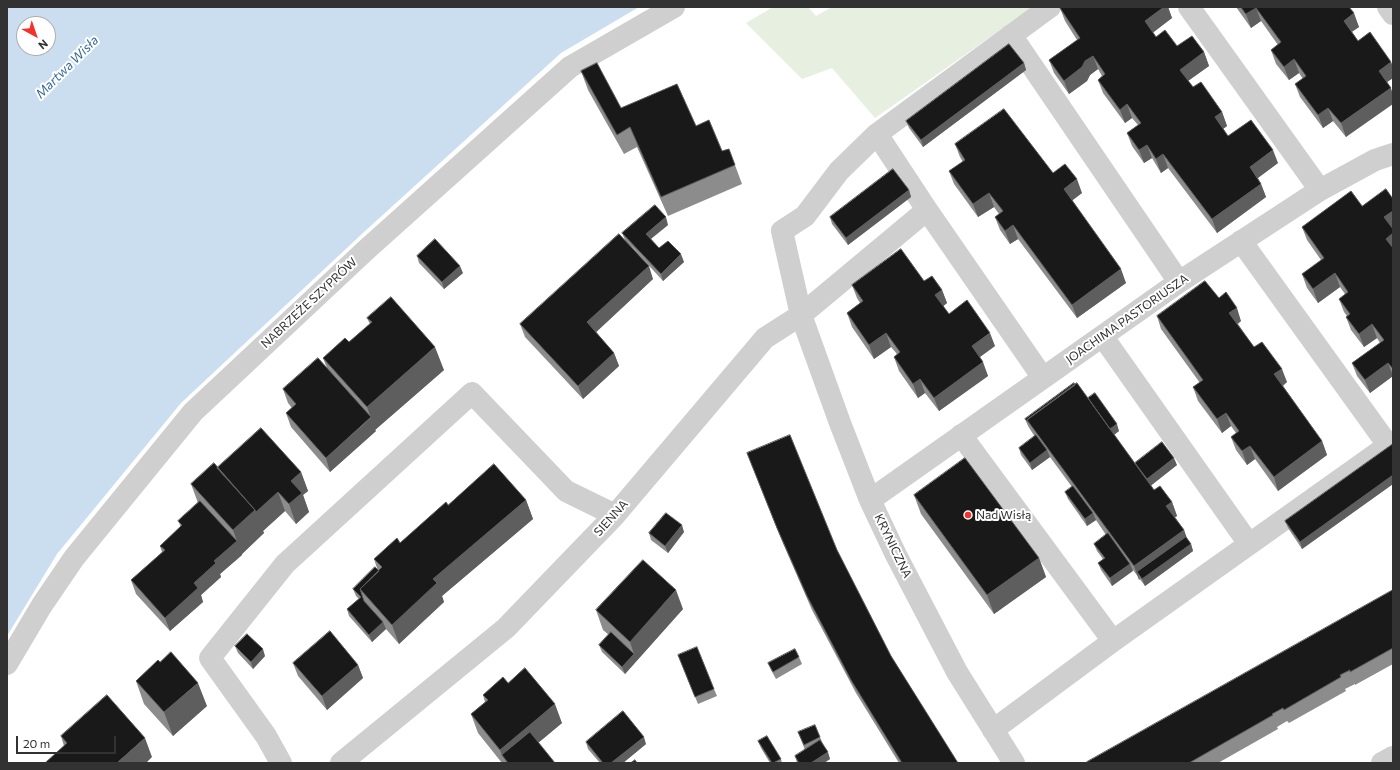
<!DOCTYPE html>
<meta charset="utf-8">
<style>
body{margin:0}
#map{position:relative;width:1400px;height:770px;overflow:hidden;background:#fff;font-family:Commissioner,sans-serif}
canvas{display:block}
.frame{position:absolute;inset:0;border:8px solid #323232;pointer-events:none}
.north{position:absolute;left:16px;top:16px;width:40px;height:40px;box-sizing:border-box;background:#fff;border:1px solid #adadad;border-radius:50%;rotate:140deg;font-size:11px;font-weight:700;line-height:16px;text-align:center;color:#323232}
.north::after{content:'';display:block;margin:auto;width:14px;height:18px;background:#f2322b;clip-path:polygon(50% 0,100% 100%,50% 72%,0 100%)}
.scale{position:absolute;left:16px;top:736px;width:100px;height:18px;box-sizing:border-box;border:2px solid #323232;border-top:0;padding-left:5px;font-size:12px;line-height:14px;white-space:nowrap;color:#323232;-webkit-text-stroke:3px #fff;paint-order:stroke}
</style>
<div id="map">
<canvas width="1400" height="770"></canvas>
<div class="frame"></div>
<div class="north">N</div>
<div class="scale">20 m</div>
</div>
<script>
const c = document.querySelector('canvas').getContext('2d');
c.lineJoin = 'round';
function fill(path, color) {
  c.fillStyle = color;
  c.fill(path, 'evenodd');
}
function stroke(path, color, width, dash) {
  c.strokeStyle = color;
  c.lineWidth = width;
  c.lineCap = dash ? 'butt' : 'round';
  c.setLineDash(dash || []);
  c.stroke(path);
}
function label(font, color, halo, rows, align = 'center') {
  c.font = font + ' Commissioner,sans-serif';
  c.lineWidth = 4;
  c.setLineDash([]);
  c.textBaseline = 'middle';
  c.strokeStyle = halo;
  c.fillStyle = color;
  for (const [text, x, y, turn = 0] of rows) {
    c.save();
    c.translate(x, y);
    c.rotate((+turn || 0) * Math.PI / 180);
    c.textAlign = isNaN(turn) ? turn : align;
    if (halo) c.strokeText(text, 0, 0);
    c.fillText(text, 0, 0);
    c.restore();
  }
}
fill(new Path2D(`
 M773,7H808L816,16L832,7H1033L875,118L832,68L802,79L746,23Z`), '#e6efe0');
fill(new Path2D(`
 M7,7H639L561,53L364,232L181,403L57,554L7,636ZM24,24H48V48H24Z`), '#cbdef0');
stroke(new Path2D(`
 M1189,7L1320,190
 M1388,7L1393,14
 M1011,35L1179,282
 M877,134L927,210L1043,378
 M1241,241L1388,445
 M1103,337L1249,544
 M961,435L1113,641
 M870,500L1179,282L1320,190L1375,160L1393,154
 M7,664L42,605L74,558L193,412L366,250L570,67L674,7
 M993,730L1113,641L1393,442
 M281,763L266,736L210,658L285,564L472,393L566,491L615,515
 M341,763L506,628L615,515L765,338L801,315L927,210
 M1014,763L957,672L896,555L870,500L840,423L801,315L782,231L805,216L839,171L877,134L1050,7
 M1382,763L1393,757`), '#cfcfcf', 22);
fill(new Path2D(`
 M1061,7H1168L1172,18L1153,32L1156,37L1177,46L1204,52L1209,66L1188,81L1193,87L1222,112L1227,126L1223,129L1228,136L1278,163L1258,178L1261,184L1266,197L1217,233L1168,168L1161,173L1152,158L1144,163L1132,146L1127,133L1138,125L1132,118L1125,123L1103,93L1098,80L1102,76L1098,69L1090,75L1087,81L1069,94L1054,73L1049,60L1077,40L1065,21L1060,8Z
 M1236,7H1349L1359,27L1352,32L1358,41L1391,62L1393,67V78L1387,82L1346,137L1333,121L1323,128L1300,97L1295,84L1303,79L1299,73L1289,80L1276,64L1271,50L1278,45L1261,21L1251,28Z
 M1024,63L1026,70L923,147L909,128L906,121Z
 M581,71L621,108L696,126L722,151L729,149L742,184L668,216L637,147L624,154L588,90Z
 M955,144L1053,173L1082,193L1072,200L1126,283L1077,318L1018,239L1010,244L1000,230L995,217L999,214L994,207L978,217L954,184L949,171L963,162L960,157Z
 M909,190L911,197L848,245L832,224L830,217Z
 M1393,199V228H1392L1393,229V376L1370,393L1357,376L1352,363L1380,343L1377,338L1364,347L1351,330L1346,317L1347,316L1344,312L1339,299L1345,294L1340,287L1318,303L1307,288L1302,274L1321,260L1307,240L1302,227L1362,206Z
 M668,225L651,239L659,248L684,262L663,281L631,246L653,279L596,332L614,353L619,366L583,399L525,337L520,324L625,240L622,233Z
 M417,256L463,273L444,289L419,263Z
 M924,281L942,290L947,303L943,306L949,314L995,346L980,357L988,376L939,411L925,393L918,398L899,371L894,357L897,354L891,347L874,359L852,327L847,313L860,303L857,298L852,285Z
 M1219,298L1241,321L1238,324L1254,347L1287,382L1283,386L1322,441L1327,455L1278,491L1255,459L1247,465L1236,450L1231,437L1236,433L1231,426L1222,433L1198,401L1193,387L1200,383L1161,329L1157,316Z
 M367,318L444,370L375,430L376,431L330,472L291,427L286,413L292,408L288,403L283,389L327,368L323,358L349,342L370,324Z
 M1088,398L1119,431L1114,435L1135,463L1177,465L1151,485L1154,490L1172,502L1177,516L1175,517L1184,530L1187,539L1191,544L1193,551L1145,586L1133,570L1112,586L1101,570L1098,563L1103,559L1097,551L1094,544L1106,535L1096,520L1087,526L1068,499L1065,492L1072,487L1050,457L1032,470L1021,455L1019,448L1035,437L1028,426L1025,419Z
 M1393,444V484L1302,549L1288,528L1285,521Z
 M747,453L837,550L891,656L958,763H899L856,693L812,610L782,541Z
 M217,468L301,472L308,491L303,495L309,512L296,524L285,511L263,531L264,533L242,554V555L220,574L221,577L201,595L203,602L170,631L136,594L131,580L162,552L160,546L181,527L178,521L198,503L191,484Z
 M914,495L1039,558L1046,577L994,614L921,514Z
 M526,500L533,519L442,596L444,602L399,644L386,629L372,642L349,616L347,609L359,599L356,596L353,589L378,571L374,559L400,543L448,505Z
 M684,532L668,553L651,540L649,533Z
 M1393,590V664L1355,685V684L1345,689L1346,691L1289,723L1287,721L1277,727L1278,729L1218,763H1088Z
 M683,609L625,674L602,652L599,645L609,635L603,630L596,610Z
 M235,646L265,656L253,669L238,653Z
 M678,655L714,689L717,696L698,704Z
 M799,657L802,664L776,679L771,670L768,663Z
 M293,663L358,665L363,678L327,710L298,676Z
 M136,681L207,706L173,736L144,704Z
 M508,683L562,723L538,743L555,763H502L478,733L471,714L485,702L483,695Z
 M798,732L820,737L823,744L830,759L824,763H797L795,756L805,750Z
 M61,736L152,757L64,746Z
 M758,741L781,759L782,763H770L761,748Z
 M586,742L646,744L623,763H600L588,749Z`), '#8c8c8c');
fill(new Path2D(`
 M1164,7H1168L1172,18L1150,35L1145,21Z
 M1256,8L1261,21L1251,28L1246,14Z
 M1354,13L1359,27L1348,34L1344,21Z
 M1204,52L1209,66L1185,83L1180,70Z
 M1093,56L1098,69L1090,75L1087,81L1069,94L1064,81L1085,61Z
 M1294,59L1299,73L1289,80L1284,67Z
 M1391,62L1393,67V78L1384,84L1379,71Z
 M1024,63L1026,70L923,147L921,140Z
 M1391,88L1393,95V104L1346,137L1341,123Z
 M1127,104L1132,118L1125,123L1120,110Z
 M1328,108L1333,121L1323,128L1318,115Z
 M1222,112L1227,126L1220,131L1215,117Z
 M1147,145L1152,158L1144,163L1139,150Z
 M1273,150L1278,163L1255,180L1250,167Z
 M1163,154L1168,168L1161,173L1156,159Z
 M1077,179L1082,193L1069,203L1064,189Z
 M1261,184L1266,197L1217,233L1212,219Z
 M909,190L911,197L848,245L846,238Z
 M989,193L994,207L978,217L973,204Z
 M1393,211V228L1389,231L1384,217Z
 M666,217L668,225L648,241L646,234Z
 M1013,225L1018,239L1010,244L1005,231Z
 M1393,233V251L1386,239Z
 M681,254L684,262L663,281L661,274Z
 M460,266L463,273L444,289L442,282Z
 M649,266L653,279L592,336L587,322Z
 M1121,269L1126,283L1077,318L1072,305Z
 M1335,273L1340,287L1318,303L1313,289Z
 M942,290L947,303L940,309L935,295Z
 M1237,308L1241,321L1234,326L1229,313Z
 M1372,324L1377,338L1364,347L1359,334Z
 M886,333L891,347L874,359L869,345Z
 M990,333L995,346L977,359L972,346Z
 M435,347L444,370L375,430L376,431L330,472L326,458L371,418L367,407Z
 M614,353L619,366L583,399L578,386Z
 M983,362L988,376L939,411L934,398Z
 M1388,363L1393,376L1370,393L1365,380Z
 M1282,369L1287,382L1279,388L1274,374Z
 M920,379L925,393L918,398L913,384Z
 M1226,413L1231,426L1222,433L1217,419Z
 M1117,424L1119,431L1111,437L1109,430Z
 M1322,441L1327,455L1278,491L1274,477Z
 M1250,446L1255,459L1247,465L1242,451Z
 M1047,450L1050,457L1032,470L1030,463Z
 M1174,458L1177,465L1148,488L1145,480Z
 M301,472L308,491L303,495L309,512L296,524L289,504L291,481Z
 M1393,475V484L1302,549L1300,542Z
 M278,492L285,511L263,531L264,533L242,554V555L220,574L221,577L201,595L203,602L170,631L165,618L194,583L214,561L237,541L233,530L255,510Z
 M526,500L533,519L442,596L444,602L399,644L392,625L433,579Z
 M1172,502L1177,516L1171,520L1166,506Z
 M1093,513L1096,520L1087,526L1085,519Z
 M682,525L684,532L668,553L665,546Z
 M1184,530L1189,544L1137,572L1140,579L1139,580L1134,566Z
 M1191,544L1193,551L1145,586L1142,579Z
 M1039,558L1046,577L994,614L987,595Z
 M1130,564L1133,571L1112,586L1110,578Z
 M676,590L683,609L625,674L622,667L634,654L630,642Z
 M383,622L386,629L372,642L369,635Z
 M263,649L265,656L253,669L251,662Z
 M358,665L363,678L327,710L322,696Z
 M198,683L207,706L173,736L164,712Z
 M555,704L562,723L514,763L502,755L500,750Z
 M644,737L646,744L623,763H611Z
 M145,738L152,757L146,763H117Z
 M828,752L830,759L824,763H811Z`), '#5e5e5e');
const building = new Path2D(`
 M1061,7H1164L1145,21L1156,37L1165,30L1177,46L1192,36L1204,52L1180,70L1193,87L1201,82L1222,112L1215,117L1228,136L1251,120L1273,150L1250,167L1261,184L1212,219L1163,154L1156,159L1147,145L1139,150L1127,133L1141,123L1127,104L1120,110L1098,80L1105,74L1093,56L1085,61L1082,67L1064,81L1049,60L1080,38L1060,8Z
 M1241,7H1349L1354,13L1344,21L1358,41L1370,32L1391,62L1379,71L1391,88L1341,123L1328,108L1318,115L1295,84L1306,76L1294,59L1284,67L1271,50L1281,42L1256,8L1246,14Z
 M1009,44L1024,63L921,140L906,121Z
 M597,63L621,108L677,84L696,126L709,120L722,151L729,149L735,165L661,197L630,127L617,135L581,71Z
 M1004,109L1053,173L1065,164L1077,179L1064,189L1121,269L1072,305L1013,225L1005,231L995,217L1003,211L989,193L973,204L949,171L965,160L955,144Z
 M893,169L909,190L846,238L830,217Z
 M1386,189L1393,199V211L1384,217L1393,229V233L1386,239L1393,248V369L1388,363L1365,380L1352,363L1384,340L1372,324L1359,334L1346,317L1350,314L1339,299L1348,292L1335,273L1313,289L1302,274L1324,258L1302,227L1351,191L1362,206Z
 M655,205L666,217L646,234L659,248L668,241L681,254L661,274L622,233Z
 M619,234L649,266L587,322L614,353L578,386L520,324Z
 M435,239L460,266L442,282L417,256Z
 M901,249L924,281L932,276L942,290L935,295L949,314L967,300L990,333L972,346L983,362L934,398L920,379L913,384L894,357L900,352L886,333L869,345L847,313L863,301L852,285Z
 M1205,281L1219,298L1226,292L1237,308L1229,313L1254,347L1262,342L1282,369L1274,374L1322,441L1274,477L1250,446L1242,451L1231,437L1239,431L1226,413L1217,419L1193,387L1203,380L1157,316Z
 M391,297L435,347L367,407L323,358L345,338L349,342L372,322L367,318Z
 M318,358L371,417L326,458L286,413L296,404L283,389Z
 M1074,383L1075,385L1027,420L1029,423L1025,419Z
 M1077,383L1154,490L1160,486L1172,502L1166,506L1184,530L1134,566L1027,420Z
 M1095,393L1117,424L1110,429L1088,398Z
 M261,428L301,472L291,481L302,493L289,504L278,492L256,512L255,510L217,468Z
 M790,435L837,550L891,656L958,763H902L851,680L807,596L777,528L747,453Z
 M1036,435L1047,450L1030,463L1019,448Z
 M1162,442L1174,458L1147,479L1135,463Z
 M1393,444V475L1300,542L1285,521Z
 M965,458L1039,558L987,595L914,495Z
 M214,463L255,510L233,530L191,484Z
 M494,464L526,500L433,579L437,583L392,625L360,589L382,567L374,559L397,538L400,543L446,502L448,505Z
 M1073,486L1093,513L1085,519L1065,492Z
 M200,501L237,541L214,561L216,563L194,583L198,588L165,618L131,580L165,550L160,546L182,525L178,521Z
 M666,513L682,525L665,546L649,533Z
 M1108,533L1130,564L1110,578L1098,563L1105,558L1094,544Z
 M1186,537L1191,544L1142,579L1137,572Z
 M643,560L676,590L630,642L596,610Z
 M375,567L379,571L360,589L364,601L383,622L369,635L347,609L361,597L353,589Z
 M1393,590V648L1350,672V670L1340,675L1341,677L1284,710L1283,708L1272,714L1273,715L1189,763H1088L1087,762Z
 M330,631L358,665L322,696L293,663Z
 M611,632L634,654L622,667L599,645Z
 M247,634L263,649L251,662L235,646Z
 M697,647L714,689L695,697L678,655Z
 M795,649L799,657L773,672L768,663Z
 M171,652L198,683L164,712L136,681L158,660L160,662Z
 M525,668L555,704L500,750L471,714L488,700L483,695L503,677L508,683Z
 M107,695L145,738L117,763H45L67,743L61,736Z
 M623,711L644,737L611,763H603L586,742Z
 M815,725L820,737L804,745L798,732Z
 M530,732L555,763H508L502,755Z
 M767,736L781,759L773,763H772L758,741Z
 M820,740L828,752L811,763H799L795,756Z
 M635,760L637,763H631Z`);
fill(building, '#191919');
stroke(building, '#5e5e5e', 1);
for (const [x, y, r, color] of [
 [968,515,4,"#f2322b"]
]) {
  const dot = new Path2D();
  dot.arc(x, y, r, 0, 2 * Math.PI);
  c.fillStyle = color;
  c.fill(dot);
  stroke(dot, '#fff', 1.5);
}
label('12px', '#323232', '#fff', [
 ["NABRZEŻE SZYPRÓW",309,303,-43],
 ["JOACHIMA PASTORIUSZA",1127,319,-35],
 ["SIENNA",611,518,-48],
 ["KRYNICZNA",893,546,64]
]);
label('12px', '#323232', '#fff', [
 ["Nad Wisłą",976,515]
], 'left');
label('italic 13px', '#396b9b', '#fff', [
 ["Martwa Wisła",67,67,-45]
]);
</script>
